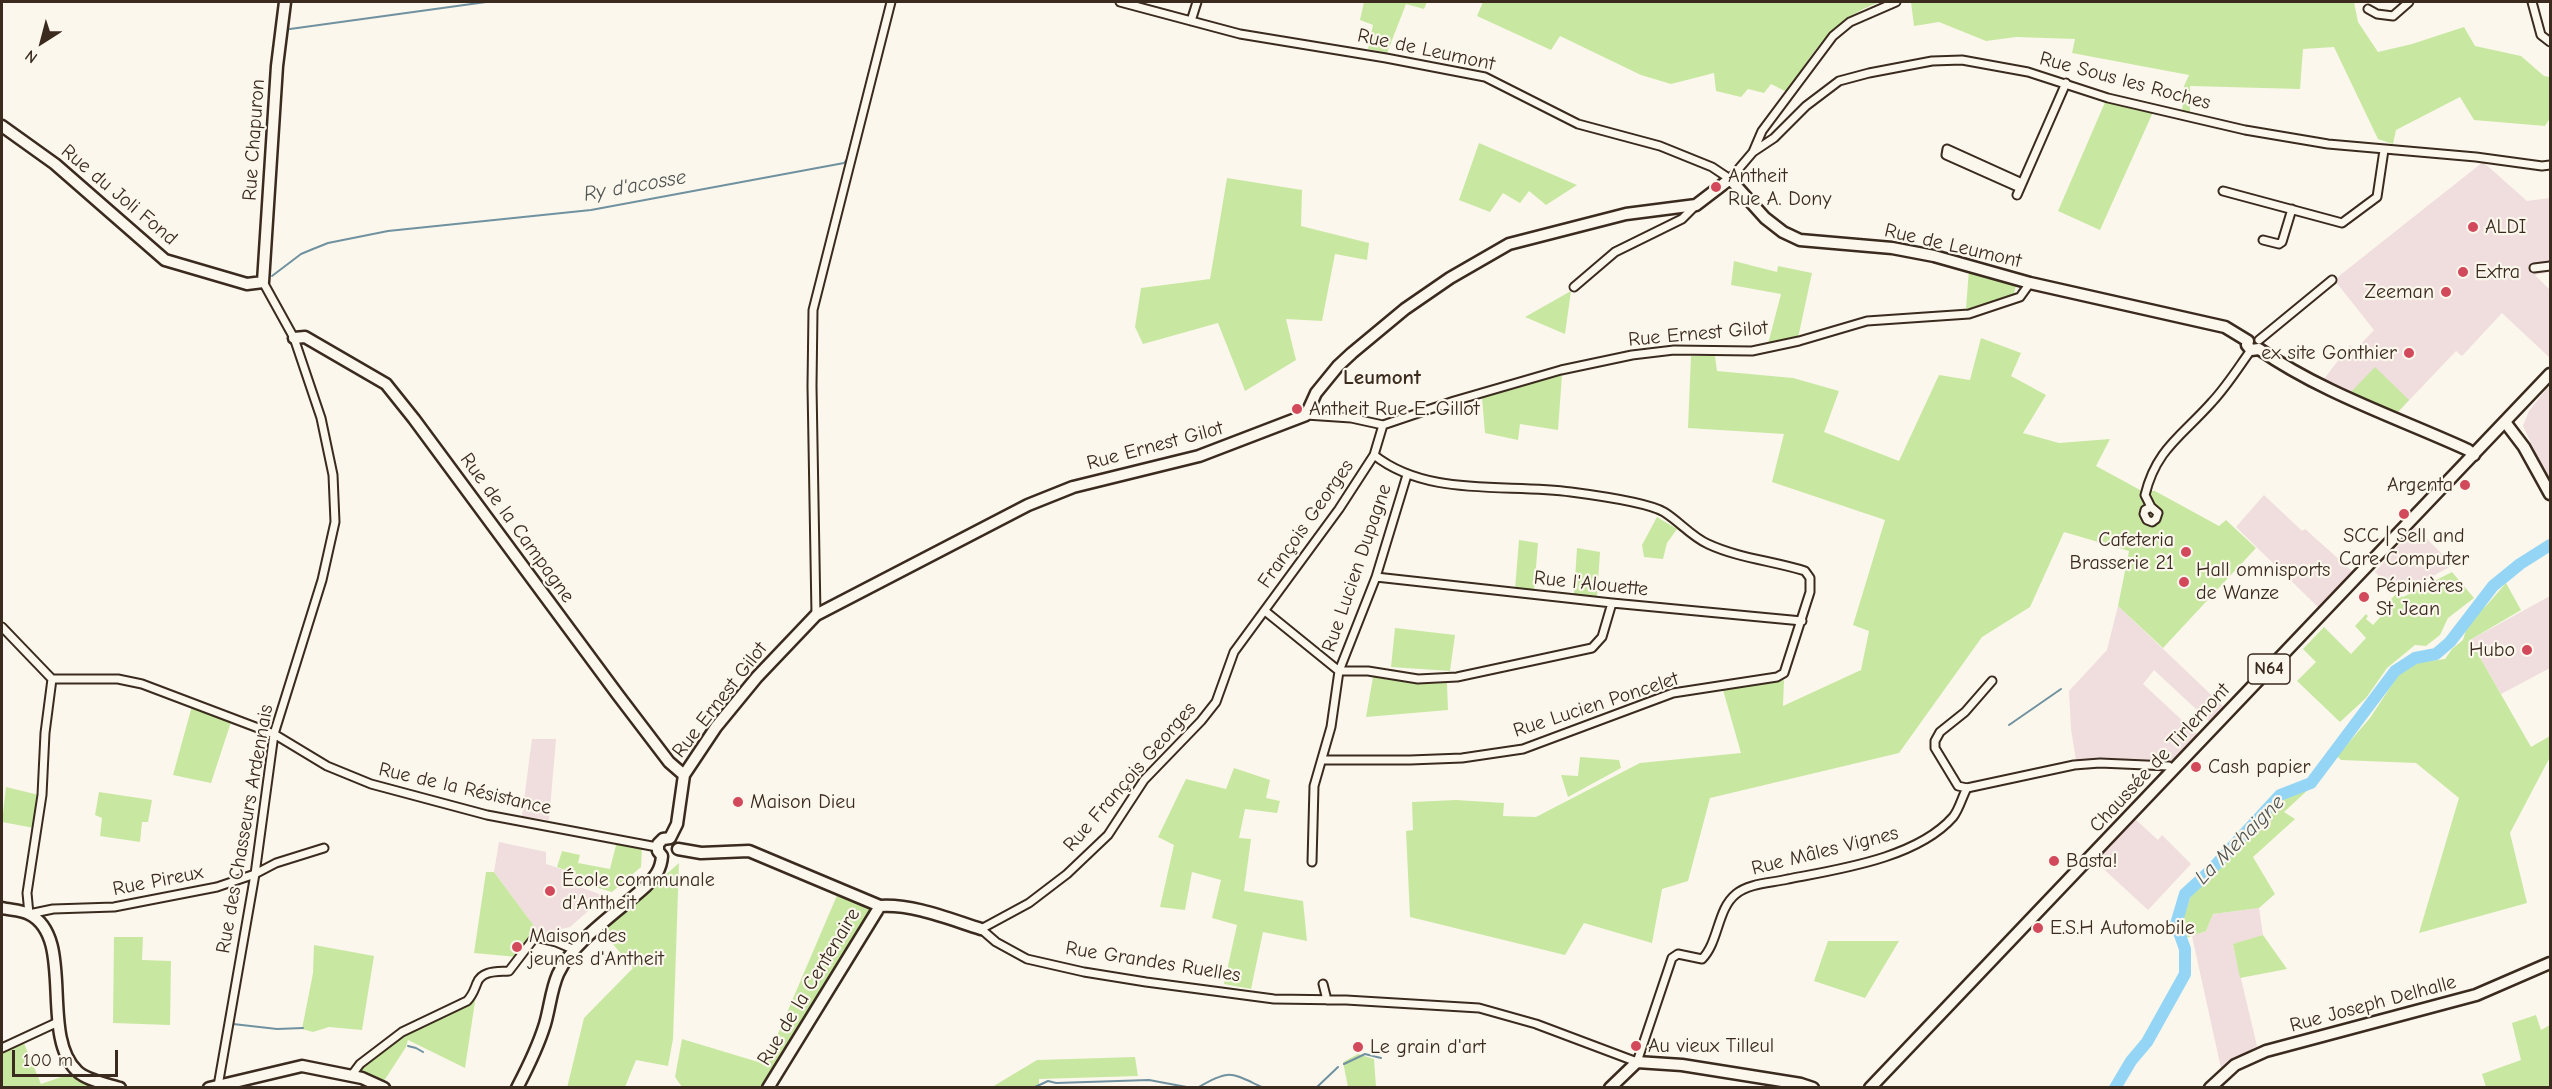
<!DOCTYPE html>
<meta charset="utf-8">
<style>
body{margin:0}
#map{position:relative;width:2552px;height:1089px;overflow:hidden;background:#fbf7ec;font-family:"Comic Neue",sans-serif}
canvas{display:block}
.frame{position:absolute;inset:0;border:3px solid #3b2a1e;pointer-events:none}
.north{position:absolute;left:12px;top:12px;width:60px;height:60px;-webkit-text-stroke:4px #fbf7ec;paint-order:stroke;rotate:216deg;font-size:16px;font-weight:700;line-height:24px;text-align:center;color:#3b2a1e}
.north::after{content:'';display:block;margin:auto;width:21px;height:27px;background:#3b2a1e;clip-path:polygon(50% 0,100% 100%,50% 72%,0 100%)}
.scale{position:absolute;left:12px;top:1050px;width:106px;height:27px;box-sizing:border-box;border:3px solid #3b2a1e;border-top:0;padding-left:8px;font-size:18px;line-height:21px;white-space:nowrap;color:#3b2a1e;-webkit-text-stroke:4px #fbf7ec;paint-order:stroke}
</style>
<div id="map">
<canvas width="2552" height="1089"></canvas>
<div class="frame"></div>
<div class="north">N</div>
<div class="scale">100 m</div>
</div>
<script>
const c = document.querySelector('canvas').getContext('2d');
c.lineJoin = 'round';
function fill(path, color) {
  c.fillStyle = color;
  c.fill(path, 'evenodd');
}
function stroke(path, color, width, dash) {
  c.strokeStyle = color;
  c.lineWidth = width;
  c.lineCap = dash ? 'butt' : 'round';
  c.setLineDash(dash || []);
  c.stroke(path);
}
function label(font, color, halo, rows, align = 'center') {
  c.font = font + ' "Comic Neue",sans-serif';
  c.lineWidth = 4.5;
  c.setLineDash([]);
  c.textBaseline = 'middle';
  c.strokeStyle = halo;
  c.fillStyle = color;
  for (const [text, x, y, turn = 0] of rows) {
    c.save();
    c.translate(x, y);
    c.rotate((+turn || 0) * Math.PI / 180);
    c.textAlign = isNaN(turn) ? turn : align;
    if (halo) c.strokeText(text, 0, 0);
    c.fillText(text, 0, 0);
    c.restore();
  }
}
fill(new Path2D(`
 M2483,162L2527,201L2550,198V272L2535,275L2550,290V358L2502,313L2462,356L2456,351L2397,413L2324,379L2350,345L2355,350L2374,330L2336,282L2339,276Z
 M2548,387L2550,392V483L2523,426L2529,411Z
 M2264,495L2302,531L2305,529L2352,571L2320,609L2236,527Z
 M2415,527L2453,565L2398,595L2375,572Z
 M2550,596V668L2501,694L2470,640Z
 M2118,606L2225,708L2210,722L2154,670L2143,684L2198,735L2168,764L2076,760L2071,729L2069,691L2107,650Z
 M532,739H556L549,820L522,816Z
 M2135,819L2158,840L2162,835L2191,864L2148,910L2095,861Z
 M499,842L546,852V864L576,874L577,886L605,896L570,927L540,934L494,872Z
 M2259,908L2263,935L2233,945L2257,1046L2221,1068L2192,936L2206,931L2213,914Z`), '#f0dddd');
fill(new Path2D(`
 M1364,2H1427L1424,9L1406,4L1387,53L1368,49L1373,25L1360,20Z
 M1483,2H1880C1830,20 1815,50 1787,92L1771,84L1764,93L1748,89L1741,97L1716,91L1714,73L1671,84L1641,75L1560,36L1551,50L1477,16Z
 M1911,2H2354L2358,22L2378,52L2412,44L2464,27L2475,46L2521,56L2544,76L2550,77V118L2545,126L2474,120L2460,97L2396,130L2393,144L2378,139L2334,47L2303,49L2300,89L2190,86V115L2182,114L2184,86L2189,75L2072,53L2075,39L2016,37L1986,41L1939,22L1914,26Z
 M2106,100L2154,110L2100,230L2058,211Z
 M1479,143L1577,185L1546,205L1529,191L1520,203L1503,193L1490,212L1459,200Z
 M1227,178L1302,190L1301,226L1369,243L1367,260L1335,254L1322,321L1286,319L1296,360L1245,391L1218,323L1143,344L1135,327L1141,288L1210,279Z
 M1734,261L1777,272L1778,266L1812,273L1798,338L1768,344L1781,294L1731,285Z
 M1969,269L2016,285L2014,294L1982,307L1966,309Z
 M1571,291L1565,334L1525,317Z
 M1981,338L2021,353L2011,376L2046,395L2023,433L2059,443L2110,439L2096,466L2142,491H2155L2219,526L2226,520L2256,548L2163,648L2118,606L2129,551L2064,532L2030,607L1982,637L1899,753L1710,798L1688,881L1662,889L1652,943L1584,923L1565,955L1410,917L1406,831L1413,830L1412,802L1456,800L1504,803L1503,816L1536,817L1640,763L1741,753L1723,690L1784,680L1783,706L1861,670L1869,631L1853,625L1885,520L1772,482L1784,434L1688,428L1691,356H1715L1717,371L1793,378L1839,391L1824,432L1899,461L1939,375L1970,380Z
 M2375,367L2409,400L2397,413L2351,392Z
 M1562,375L1558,430L1520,424L1518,440L1485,433L1482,398Z
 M1657,517L1677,529L1667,543L1663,559L1644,557L1642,545Z
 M1519,540L1538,543L1534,591L1515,589Z
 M1577,548L1600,552L1597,597L1574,594Z
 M2452,572L2474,598L2448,618L2440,635L2426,646L2415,645L2387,668L2366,698L2340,722L2297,681L2316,662L2303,649L2324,627L2351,654L2366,638L2355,626L2366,614L2368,616L2366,619L2373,625L2393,603L2390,600L2397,593L2403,597Z
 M2506,583L2521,610L2470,640L2531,747L2550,736V757L2510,833L2527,903L2419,933L2459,798L2416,763L2341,760L2337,756L2370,718L2399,674L2415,663L2445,659L2452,649L2463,640L2467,626L2473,616L2486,606Z
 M1395,628L1455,635L1450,671L1391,667Z
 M1373,677L1416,684L1447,683L1448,710L1366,717Z
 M192,706L231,722L211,783L173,775Z
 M1580,757L1619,760L1621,768L1568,797L1561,775L1578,776Z
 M1234,768L1270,780L1266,798L1280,801L1277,813L1245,809L1239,838L1251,839L1244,891L1303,901L1307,941L1263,932L1251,989L1224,984L1237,925L1212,918L1221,880L1192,872L1185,910L1160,907L1174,845L1158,837L1186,779L1226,789Z
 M6,787L39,795L34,828L2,822Z
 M2310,788L2284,812L2295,819L2253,857L2275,894L2259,908L2213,914L2206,931L2186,938L2181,924L2191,896L2282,798Z
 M99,792L152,800L148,822H142L140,842L100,836L102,818L95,815Z
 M617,841L642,847L641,867L612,892L578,882L576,874L557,867L562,851L580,855L578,863L610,869Z
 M679,863L673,1039L668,1066L636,1060L625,1087L567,1088L584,1018L633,968L602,931Z
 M486,872H494L540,934L517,957L474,953Z
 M838,893L872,908L765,1087H682L675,1077L682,1039L765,1064Z
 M2263,935L2287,969L2240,978L2233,944Z
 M114,937H143L142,960L171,961L170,1025L113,1023Z
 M1828,941H1899L1865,998L1814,981Z
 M314,945L374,956L362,1030L329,1027L313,1032L302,1029L313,973Z
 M476,995L465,1068L408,1040L406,1047L384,1081L359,1070C378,1048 406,1032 432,1020C449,1012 462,1007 476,995Z
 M2536,1015L2541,1030L2550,1025V1087H2486L2482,1074L2521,1060L2512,1023Z
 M23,1041L41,1084L73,1073L91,1081L88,1087H2V1051Z
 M1358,1054L1374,1059L1376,1087H1348L1343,1062Z
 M1135,1057L1138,1076L1039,1079V1087H992L1037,1060Z`), '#c8e8a1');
stroke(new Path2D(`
 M290,29L486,2
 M272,276L301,254L313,249L328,243L388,231L591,210L844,163L847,159L887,2
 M2009,725L2061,689
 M233,1024L277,1029L303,1028
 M408,1046L416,1048L423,1052
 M1344,1064L1365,1054L1381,1058
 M1033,1088L1048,1081L1056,1083L1149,1080L1192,1088
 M1197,1088C1231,1069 1229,1072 1264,1088
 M1316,1088L1338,1067`), '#7091a0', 2);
stroke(new Path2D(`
 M2115,1088L2131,1061L2147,1042L2185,974V949L2176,924L2185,894L2210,871L2280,795L2311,783L2395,671L2415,658L2436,654L2450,642L2493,586L2520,564L2550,545`), '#94d5f6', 12);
const street = new Path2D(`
 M1120,2L1240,34L1386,58L1485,77L1578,124L1660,146L1712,167L1730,179L1753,152L1774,138L1806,106L1839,81L1869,73L1932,61L1962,60L2028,72L2108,98L2245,130L2328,144L2476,157L2542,166L2550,165
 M2532,2L2541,35L2550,42
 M2368,9L2377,14L2393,16L2409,2
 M1191,21L1197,2
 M1753,152L1762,131L1833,36L1850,22L1896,2
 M2020,188L1946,155L1947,149L2022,183
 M2223,191L2342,223L2377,197L2384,150
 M2017,195L2066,83
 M2263,240L2279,244L2282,242L2292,209
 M2534,268L2550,266
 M1574,287L1615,252L1682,219L1695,206
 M2259,340L2332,280
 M1306,415L1351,418L1383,425L1454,401L1561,370L1632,355L1674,350L1752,351L1799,341L1867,321L1969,314L2020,297L2030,283
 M1383,425L1374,455L1339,509L1234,652L1216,702L1201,721L1144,780L1108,835L1067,874L1029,903L981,929L996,942L1027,959L1084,972L1146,982L1274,999L1346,1000L1479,1008L1536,1024L1637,1062L1672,958L1678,954L1702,959C1719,942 1717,909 1736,894C1749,883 1772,883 1788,879C1840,869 1917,858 1953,817C1959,810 1962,797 1967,788
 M2151,507L2145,510L2144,514L2147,520L2152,522L2156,519L2158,513L2151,507L2145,495C2156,449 2182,436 2212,402C2227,386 2238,368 2251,350
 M1376,577L1612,603L1802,621
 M1265,611L1339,671
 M816,615L812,386L813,310L891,2
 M2,627L52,679H118L142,684L274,734L327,766L371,784L487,815L657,847
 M1339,671H1368L1418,679L1457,677L1592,648L1602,637L1612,603
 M52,679L45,733L42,795L27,893L29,914L53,909L114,907L217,887L255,874L276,863L324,848
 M1992,681L1965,712L1940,732L1935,741V748L1958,786L1967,788L2074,765L2100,763L2169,766L2172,770
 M1323,760H1410L1462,758L1523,749L1673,693L1777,677L1784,673L1810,592V578L1805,571C1773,561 1738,558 1708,544C1692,537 1680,522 1664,512C1647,502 1594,495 1571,492C1507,483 1428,498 1374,455
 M1312,862L1314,786L1331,727L1339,671L1376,577L1407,475
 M1323,984L1327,1000
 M2,1048L58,1022
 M351,1076L360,1064L402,1032L467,1001C473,995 474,990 477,983C482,970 498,972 509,971L535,937L556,942L575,950
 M218,1086L255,874L274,734L322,580L335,522L333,475L321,418L294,338L263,282`);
const secondary = new Path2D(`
 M2,126L55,164L165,260L247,284L263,282L277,66L285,2
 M294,338L305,337L386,384L414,419L618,695L669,762L684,775
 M2505,422L2524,447L2550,494
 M670,838L677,824L684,775L716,727L757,677L816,615L1028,505L1073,487L1199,456L1306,415L1316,393L1338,366L1352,353L1405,309L1450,278L1509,244L1626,214L1696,205L1730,179L1765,218L1783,232L1800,240L1892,248L1934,256L2030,283L2225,327L2248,341L2247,345L2251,350L2259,349C2322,393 2398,418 2468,450L2474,455
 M678,849L701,853L749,851L880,906C914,904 949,919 981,929
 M662,856L658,851V844L663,839L670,838
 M2,908C10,910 21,910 29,914C76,937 39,1035 77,1071C86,1080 107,1084 120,1088
 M209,1088L302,1066L362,1078L384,1088
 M517,1088C528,1067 538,1047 545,1024C550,1007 551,990 558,974C573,941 619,911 646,886C655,877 661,870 662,856
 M768,1088L880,906
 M1610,1088L1637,1062L1682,1065L1801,1084L1813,1088
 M2210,1088L2235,1065L2266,1051L2476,995L2550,963`);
const primary = new Path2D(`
 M1870,1088L2550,374`);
stroke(street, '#3b2a1e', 11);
stroke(secondary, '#3b2a1e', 15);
stroke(primary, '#3b2a1e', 15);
stroke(street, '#fbf7ec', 7);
stroke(secondary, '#fbf7ec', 10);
stroke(primary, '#fbf7ec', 10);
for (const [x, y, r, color] of [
 [1716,187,6,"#d1495b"],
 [2473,227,6,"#d1495b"],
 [2463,272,6,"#d1495b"],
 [2446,292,6,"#d1495b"],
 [2409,353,6,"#d1495b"],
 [1297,409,6,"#d1495b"],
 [2465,485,6,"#d1495b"],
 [2404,514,6,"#d1495b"],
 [2186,552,6,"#d1495b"],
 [2184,582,6,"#d1495b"],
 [2364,597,6,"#d1495b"],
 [2527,650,6,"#d1495b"],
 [2196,767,6,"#d1495b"],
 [738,802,6,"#d1495b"],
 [2054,861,6,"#d1495b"],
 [550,891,6,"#d1495b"],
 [2038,928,6,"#d1495b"],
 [517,947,6,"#d1495b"],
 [1636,1046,6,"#d1495b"],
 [1358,1047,6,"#d1495b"]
]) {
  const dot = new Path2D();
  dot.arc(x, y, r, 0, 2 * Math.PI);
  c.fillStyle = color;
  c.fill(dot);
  stroke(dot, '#fbf7ec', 2);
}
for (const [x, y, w] of [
 [2269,669,42]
]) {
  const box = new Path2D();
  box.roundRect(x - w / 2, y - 15, w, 30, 4.5);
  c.fillStyle = '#fbf7ec';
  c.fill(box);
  stroke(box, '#3b2a1e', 1.5);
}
label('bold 18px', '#3b2a1e', null, [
 ["N64",2269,669]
]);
label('20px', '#3b2a1e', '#fbf7ec', [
 ["Rue de Leumont",1426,50,12],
 ["Rue Sous les Roches",2125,81,15],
 ["Rue Chapuron",254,140,-86],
 ["Rue du Joli Fond",119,195,40],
 ["Rue de Leumont",1953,246,13],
 ["Rue Ernest Gilot",1698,334,-5],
 ["Rue Ernest Gilot",1155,446,-15],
 ["François Georges",1306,524,-55],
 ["Rue de la Campagne",517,528,54],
 ["Rue Lucien Dupagne",1357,568,-71],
 ["Rue l'Alouette",1591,584,6],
 ["Rue Ernest Gilot",720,700,-52],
 ["Rue Lucien Poncelet",1596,705,-18],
 ["Chaussée de Tirlemont",2160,758,-47],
 ["Rue François Georges",1130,777,-49],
 ["Rue de la Résistance",465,789,13],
 ["Rue des Chasseurs Ardennais",245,829,-80],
 ["Rue Mâles Vignes",1825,851,-14],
 ["Rue Pireux",158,881,-11],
 ["Rue Grandes Ruelles",1153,962,9],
 ["Rue de la Centenaire",809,987,-59],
 ["Rue Joseph Delhalle",2373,1004,-15]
]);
label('20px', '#3b2a1e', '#fbf7ec', [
 ["Antheit",1728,176],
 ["Rue A. Dony",1728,199],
 ["ALDI",2485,227],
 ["Extra",2475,272],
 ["Zeeman",2434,292,"right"],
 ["ex site Gonthier",2397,353,"right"],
 ["Antheit Rue E. Gillot",1309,409],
 ["Argenta",2453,485,"right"],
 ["SCC | Sell and",2404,536,"center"],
 ["Care Computer",2404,559,"center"],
 ["Cafeteria",2174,540,"right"],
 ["Brasserie 21",2174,563,"right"],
 ["Hall omnisports",2196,570],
 ["de Wanze",2196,593],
 ["Pépinières",2376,586],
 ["St Jean",2376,609],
 ["Hubo",2515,650,"right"],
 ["Cash papier",2208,767],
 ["Maison Dieu",750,802],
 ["Basta!",2066,861],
 ["École communale",562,880],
 ["d'Antheit",562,903],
 ["E.S.H Automobile",2050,928],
 ["Maison des",529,936],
 ["jeunes d'Antheit",529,959],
 ["Au vieux Tilleul",1648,1046],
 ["Le grain d'art",1370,1047]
], 'left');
label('italic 21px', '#515554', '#fbf7ec', [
 ["Ry d'acosse",635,186,-10],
 ["La Mehaigne",2240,840,-45]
]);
label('bold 21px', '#3b2a1e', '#fbf7ec', [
 ["Leumont",1382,378]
]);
</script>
